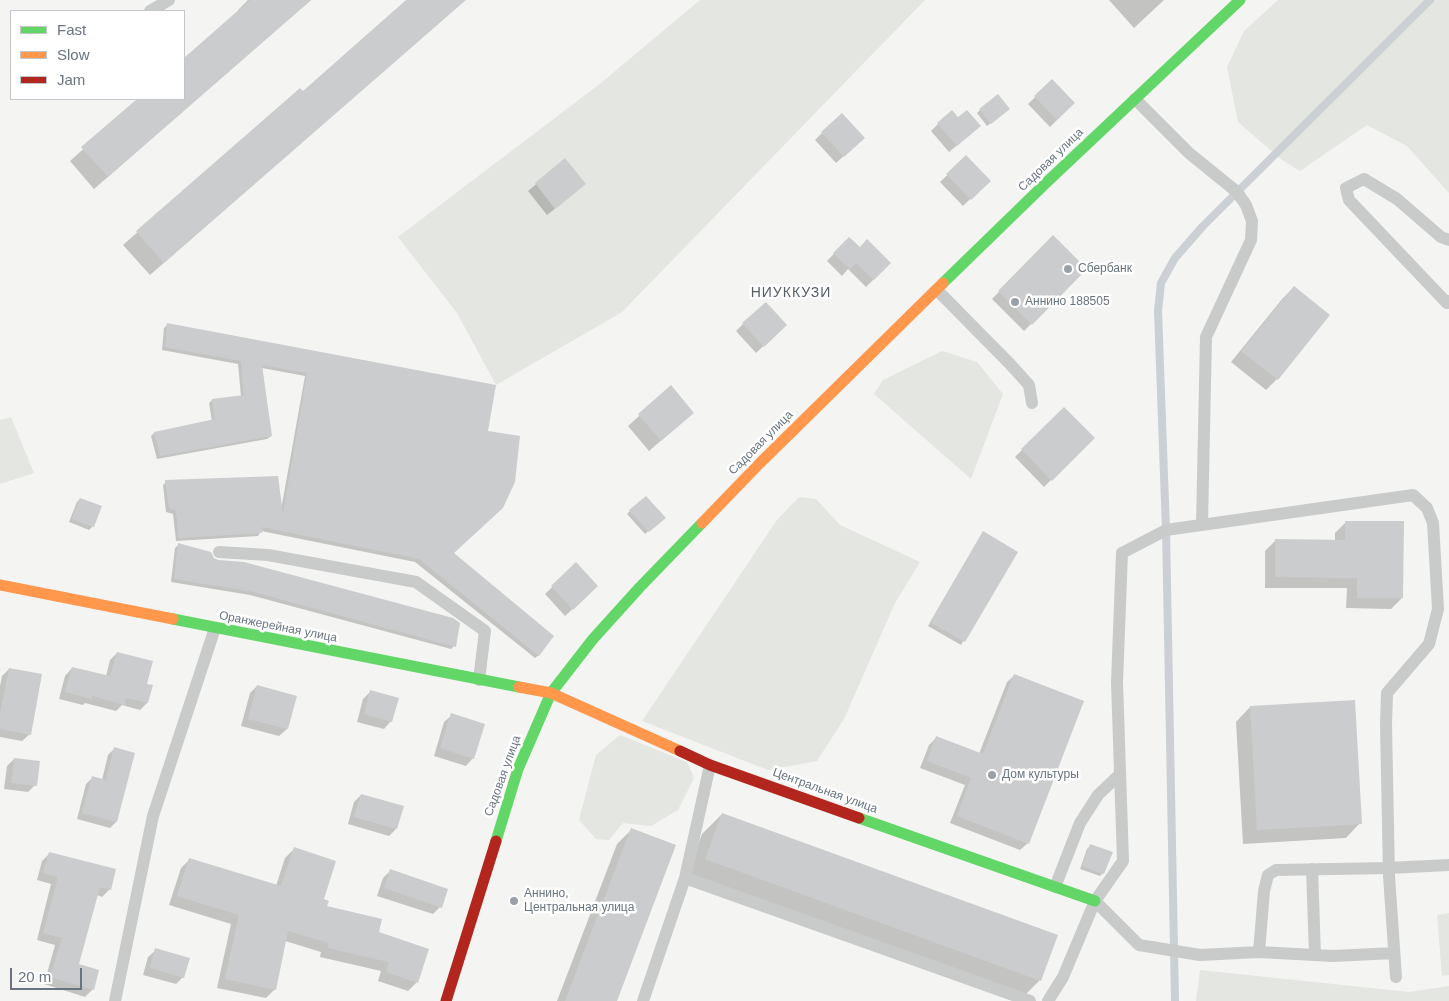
<!DOCTYPE html>
<meta charset="utf-8">
<style>
body{margin:0}
#map{position:relative;width:1449px;height:1001px;overflow:hidden;background:#f4f4f3;font-family:Helvetica,sans-serif}
canvas{display:block}
.legend{position:absolute;left:10px;top:10px;width:175px;height:90px;box-sizing:border-box;background:#fff;border:1px solid #c3c7cc;margin:0;padding:6px 9px;list-style:none;font-size:15px;color:#68747f}
.legend li{display:flex;align-items:center;gap:10px;height:25px}
.legend b{width:25px;border:1px solid #c3c7cc}
.scale{position:absolute;left:10px;top:968px;width:72px;height:22px;box-sizing:border-box;border:2px solid #68747f;border-top:0;padding-left:6px;font-size:15px;line-height:18px;white-space:nowrap;color:#68747f;-webkit-text-stroke:4px #fff;paint-order:stroke}
</style>
<div id="map">
<canvas width="1449" height="1001"></canvas>
<ul class="legend">
<li><b style="height:6px;background:#63d668"></b>Fast</li>
<li><b style="height:6px;background:#ff974d"></b>Slow</li>
<li><b style="height:6px;background:#b3261e"></b>Jam</li>
</ul>
<div class="scale">20 m</div>
</div>
<script>
const c = document.querySelector('canvas').getContext('2d');
c.lineJoin = 'round';
function fill(path, color) {
  c.fillStyle = color;
  c.fill(path, 'evenodd');
}
function stroke(path, color, width, dash) {
  c.strokeStyle = color;
  c.lineWidth = width;
  c.lineCap = dash ? 'butt' : 'round';
  c.setLineDash(dash || []);
  c.stroke(path);
}
function label(font, color, halo, rows, align = 'center') {
  c.font = font + ' Helvetica,sans-serif';
  c.lineWidth = 5;
  c.setLineDash([]);
  c.textBaseline = 'middle';
  c.strokeStyle = halo;
  c.fillStyle = color;
  for (const [text, x, y, turn = 0] of rows) {
    c.save();
    c.translate(x, y);
    c.rotate((+turn || 0) * Math.PI / 180);
    c.textAlign = isNaN(turn) ? turn : align;
    if (halo) c.strokeText(text, 0, 0);
    c.fillText(text, 0, 0);
    c.restore();
  }
}
fill(new Path2D(`
 M700,0H925L622,312L496,385L457,313L398,237L601,83Z
 M1278,0H1449V193L1407,146L1367,125L1300,171L1282,160L1238,122L1227,67L1244,31Z
 M942,351L977,362L1003,394L971,479L874,394L883,380Z
 M11,417L34,473L0,484V420Z
 M799,497L816,499L840,525L920,562L895,603L844,719L817,761L768,770L642,721L777,520Z
 M620,735L687,762L694,778L678,810L651,826L623,823L609,840L596,839L579,820L596,755Z
 M1449,913V975L1442,976L1437,915Z
 M1200,970L1409,992L1449,986V1001H1196Z`), '#e4e6e1');
fill(new Path2D(`
 M248,0H311L94,189L70,161L139,99H184V59L239,11L238,10Z
 M408,0H465L150,275L123,245L300,89L303,93Z
 M1109,0H1164L1134,28Z
 M1052,81L1074,103L1050,127L1028,104Z
 M980,110L1005,112L987,126L977,113Z
 M938,124L972,133L949,152L931,131Z
 M822,133L856,145L836,163L815,140Z
 M966,157L989,181L963,206L940,182Z
 M565,160L577,191L547,215L528,191Z
 M1053,237L1085,269L1024,331L992,299Z
 M849,238L859,248L890,263L866,287L848,269L842,276L827,261Z
 M1294,287L1328,315L1277,379L1266,390L1231,362L1283,298Z
 M743,324L778,332L756,353L736,331Z
 M167,325L494,386L453,553L539,655L535,658L415,562L261,531L258,536L176,541L173,514L166,512L163,485L166,482L281,510L305,376L262,368L271,436L267,439L157,459L151,436L154,433L212,421L209,403L212,400L241,396L238,364L162,350L164,328Z
 M671,387L693,413L649,451L628,426Z
 M1064,408L1093,438L1044,487L1015,457Z
 M80,499L100,507L92,527L89,530L69,522L77,502Z
 M630,511L664,518L645,534L627,514Z
 M1346,522L1402,598L1391,609L1346,608L1347,588H1265V551L1276,540L1335,541V533Z
 M983,533L1016,552L961,645L928,626Z
 M178,545L213,559L454,646L451,649L250,595L171,582L175,548Z
 M576,564L590,593L565,616L545,594Z
 M117,653L145,685L147,703L140,710L122,705L116,711L85,703L83,705L59,699L65,676L72,668L106,676L110,660Z
 M9,669L30,734L22,741L0,737V686L2,676Z
 M1015,675L1028,843L1020,850L950,823L965,785L920,768L929,745L936,738L979,754L1007,682Z
 M257,686L296,696L287,729L279,736L241,726L250,693Z
 M371,691L391,721L384,729L357,722L363,699Z
 M1250,707L1360,823L1346,838L1243,844L1236,722Z
 M452,715L473,758L466,766L434,756L444,722Z
 M114,749L116,822L110,828L77,819L86,784L92,778L102,780L108,755Z
 M14,759L35,785L28,792L4,789L7,766Z
 M361,795L396,829L389,836L348,824L354,802Z
 M722,814L1040,980L1019,1001L686,879L702,834Z
 M631,830L615,1001H557L617,844Z
 M1090,846L1103,873L1100,876L1080,869L1087,849Z
 M294,849L326,907L417,982L408,991L378,981L381,971L320,957L321,952L285,941L275,989L266,998L217,988L231,924L169,905L181,868L190,859L276,886L285,858Z
 M49,854L110,889L102,897L97,895L78,965L98,971L92,990L85,997L44,984L55,945L37,940L51,884L37,880L42,861Z
 M390,871L440,907L433,914L377,896L383,878Z
 M156,950L183,977L176,984L143,975L148,957Z`), '#0003');
stroke(new Path2D(`
 M1175,1001L1166,530L1158,311L1161,283L1175,258L1203,226L1430,0`), '#cad0d3', 8);
fill(new Path2D(`
 M250,0H311L108,177L81,147L137,99H184V58Z
 M406,0H466L164,263L136,231L300,88L303,91Z
 M1052,79L1075,103L1057,120L1034,96Z
 M998,94L1010,109L991,124L979,109Z
 M952,110L958,117L967,110L981,126L957,146L937,123Z
 M842,113L865,138L844,157L821,132Z
 M966,155L991,181L971,200L946,174Z
 M565,158L586,184L555,209L535,183Z
 M1053,235L1087,269L1032,325L998,291Z
 M849,237L860,247L867,239L891,263L874,280L856,263L850,269L833,253Z
 M1294,286L1330,315L1278,380L1241,351Z
 M766,302L787,325L764,347L742,323Z
 M167,323L496,385L488,431L520,436L515,482L503,508L454,553L554,636L539,656L419,559L262,527V533L179,538L176,511L169,508L165,480L278,476L283,514L307,373L262,365L272,436L160,456L154,432L215,419L212,399L244,395L241,361L165,347Z
 M671,385L694,413L661,441L638,414Z
 M1064,407L1095,438L1052,481L1021,449Z
 M646,496L666,518L649,532L629,510Z
 M80,498L102,506L94,527L72,519Z
 M1345,521H1404L1403,598H1357V578L1275,577V539L1345,540Z
 M983,531L1018,552L965,642L930,622Z
 M178,543L211,552L214,558L218,560L244,562L453,618L460,623L456,647L254,592L174,579Z
 M576,562L598,586L573,610L551,586Z
 M117,652L153,661L147,684L153,685L148,703L126,698L125,705L92,696V699L65,692L72,667L110,676Z
 M9,668L42,674L31,735L0,729V714Z
 M1014,674L1084,701L1029,844L957,816L971,778L927,761L936,736L983,754Z
 M257,685L297,696L288,729L248,719Z
 M370,690L399,698L392,722L364,714Z
 M1355,700L1362,824L1257,830L1250,706Z
 M451,713L485,724L474,759L440,748Z
 M114,747L135,753L117,822L82,813L92,776L106,780Z
 M14,758L40,761L37,786L11,783Z
 M361,794L404,806L397,829L354,817Z
 M722,813L1058,935L1041,981L705,859Z
 M631,828L676,845L617,1001H565Z
 M1090,844L1113,852L1104,874L1082,866Z
 M294,847L336,861L324,899L329,901L327,906L382,919L379,932L429,949L418,983L386,972L389,962L328,948L329,943L288,931L276,990L225,979L239,915L177,896L189,858L281,886Z
 M49,852L116,869L111,890L100,887L79,964L99,970L94,990L50,977L62,938L43,933L58,877L43,873Z
 M390,869L448,889L442,908L384,888Z
 M155,948L190,958L184,978L150,968Z`), '#cbcccd');
stroke(new Path2D(`
 M150,11L169,0
 M1135,99L1189,153L1237,192L1246,205L1252,221L1251,240L1206,337L1202,524
 M1449,240L1441,237L1397,199L1364,179L1346,188L1349,200L1447,303L1449,301
 M937,290L1010,364L1029,385L1032,403
 M219,552L268,555L416,582L485,631L479,680
 M1312,869L1315,955
 M685,878L710,765
 M1055,887L1080,823L1098,795L1120,774
 M1095,901L1139,945L1200,955L1259,952L1333,956L1394,953
 M1259,952L1264,891L1268,875L1276,870L1388,868L1449,865
 M115,1001L153,816L215,628
 M643,1001L685,878L1030,1001
 M1048,1001L1063,977L1095,901L1123,861L1117,682L1122,553L1166,530L1413,495L1427,508L1433,523L1438,609L1429,644L1387,693L1386,724L1389,876L1396,977`), '#c9caca', 12);
stroke(new Path2D(`
 M943,283L1048,181L1240,0
 M173,619L519,687
 M859,818L1095,901
 M496,841L518,769L551,693L593,639L640,587L702,523`), '#63d668', 11);
stroke(new Path2D(`
 M702,523L760,463L943,283
 M0,585L173,619
 M519,687L551,693L680,751`), '#ff974d', 11);
stroke(new Path2D(`
 M680,751L710,765L859,818
 M446,1001L496,841`), '#b3261e', 11);
for (const [x, y, r, color] of [
 [1068,269,5,"#99a1a8"],
 [1015,302,5,"#99a1a8"],
 [992,775,5,"#99a1a8"],
 [514,901,5,"#99a1a8"]
]) {
  const dot = new Path2D();
  dot.arc(x, y, r, 0, 2 * Math.PI);
  c.fillStyle = color;
  c.fill(dot);
  stroke(dot, '#fff', 2);
}
label('12px', '#68747f', '#fff', [
 ["Садовая улица",1051,160,-44],
 ["Садовая улица",761,443,-45],
 ["Оранжерейная улица",278,627,11],
 ["Садовая улица",503,776,-70],
 ["Центральная улица",825,791,20]
]);
label('12px', '#68747f', '#fff', [
 ["Сбербанк",1078,269],
 ["Аннино 188505",1025,302],
 ["Дом культуры",1002,775],
 ["Аннино,",524,894],
 ["Центральная улица",524,908]
], 'left');
c.letterSpacing = '1px';
label('14px', '#555d65', '#fff', [
 ["НИУККУЗИ",791,293]
]);
c.letterSpacing = '0px';
</script>
